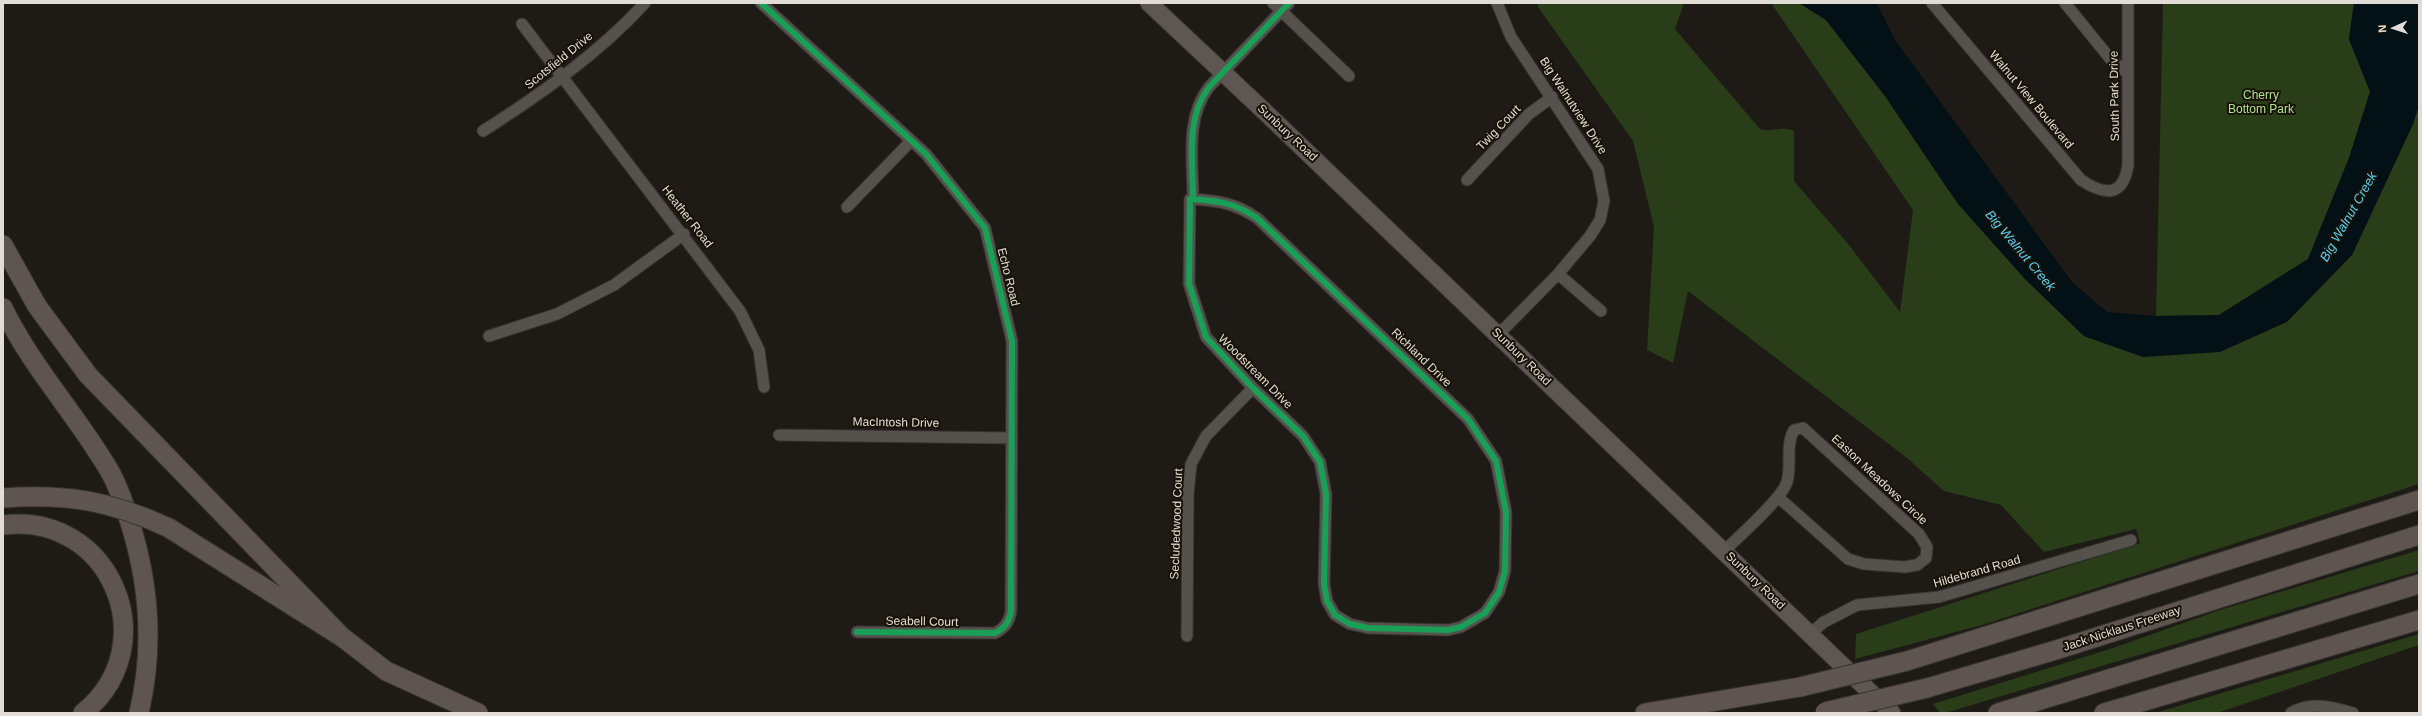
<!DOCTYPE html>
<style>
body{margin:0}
#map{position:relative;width:2422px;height:716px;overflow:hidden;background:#1e1a15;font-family:Helvetica,sans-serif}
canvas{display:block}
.frame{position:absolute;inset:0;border:4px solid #e1dcd5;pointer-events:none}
.north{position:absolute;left:2374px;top:8px;width:40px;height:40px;-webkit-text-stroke:3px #191208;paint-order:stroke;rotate:267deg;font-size:11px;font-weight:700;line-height:16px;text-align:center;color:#e1dcd5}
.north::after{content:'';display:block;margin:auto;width:14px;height:18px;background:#e1dcd5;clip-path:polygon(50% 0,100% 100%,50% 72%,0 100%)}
</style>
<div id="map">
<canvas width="2422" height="716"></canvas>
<div class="frame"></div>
<div class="north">N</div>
</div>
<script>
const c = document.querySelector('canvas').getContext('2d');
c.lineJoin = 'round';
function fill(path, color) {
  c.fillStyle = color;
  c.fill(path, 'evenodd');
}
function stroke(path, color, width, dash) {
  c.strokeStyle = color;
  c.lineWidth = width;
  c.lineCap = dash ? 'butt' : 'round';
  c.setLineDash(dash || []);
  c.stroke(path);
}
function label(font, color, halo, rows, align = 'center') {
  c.font = font + ' Helvetica,sans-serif';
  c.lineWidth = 4;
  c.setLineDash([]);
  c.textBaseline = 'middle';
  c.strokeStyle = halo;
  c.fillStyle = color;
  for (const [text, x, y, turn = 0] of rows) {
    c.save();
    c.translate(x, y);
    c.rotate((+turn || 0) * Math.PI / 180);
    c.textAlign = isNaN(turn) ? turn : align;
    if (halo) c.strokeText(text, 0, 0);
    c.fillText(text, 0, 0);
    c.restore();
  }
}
fill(new Path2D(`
 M1538,3H1684L1675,29L1760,129C1774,133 1779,125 1794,131V181L1849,245L1900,312L1913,210L1771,3H1799L1826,20L1885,96L1949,191L2024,278L2084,336L2143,357L2352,255L2413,124L2419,105V484L1982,625L1855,659L1856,634L2140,543L2136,529L2044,552L2001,505L1944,491L1907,458L1688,291L1673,363L1647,350L1654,227L1633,141L1538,7Z
 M2163,3H2354L2349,39L2370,92L2349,158L2308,259L2219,315L2156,316Z
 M2419,550V571L1945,713H1940L1933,704L2113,648L2220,610Z
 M2419,634V645L2217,713H2155Z`), '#283d18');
fill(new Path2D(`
 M1799,3H1877L1895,40L2072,282L2107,312L2156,316L2219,315L2308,259L2349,158L2370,92L2349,39L2354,3H2419V105L2413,124L2352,255L2287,322L2220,352L2143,357L2084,336L2024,278L1958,204L1885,96L1826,20Z`), '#031117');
const minor = new Path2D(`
 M761,3L926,154L985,228L1012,341L1011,611C1009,622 1005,628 995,633L857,632
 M1273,3L1349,76
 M1497,3L1511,37L1598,169L1604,201L1600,220L1590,236L1558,274L1498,335
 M1932,3L2081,180C2104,195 2123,198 2128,165V3
 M2065,3L2112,61L2128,73
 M522,24L740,311L759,350L764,387
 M483,131C541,94 598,54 645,3
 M1467,180L1529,114L1552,97
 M1193,199C1219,201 1235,203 1257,218L1468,419L1496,461L1506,512L1505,571L1499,592L1485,613L1461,627L1448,630L1368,628L1350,624L1335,615L1327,601L1324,584L1326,494L1320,462L1303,436L1253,388L1206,337L1189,284L1190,199H1193C1193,162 1185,118 1209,87L1289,3
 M847,207L911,141
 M1558,274L1601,311
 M489,336L557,314L614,285L684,234
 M779,435L1012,438
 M1724,551C1738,537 1782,499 1787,482C1792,466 1785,445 1794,430L1803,428L1919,534L1927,547L1926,558L1917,565L1905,567L1864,564L1848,559L1778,497
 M1810,634L1824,622L1857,605L1939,597L2131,540
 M1187,636L1188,495L1191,464L1206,436L1253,388
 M2291,713C2310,701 2333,707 2353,713`);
const primary = new Path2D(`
 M1149,3L1264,111L1892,713`);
const motorway = new Path2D(`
 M3,245L37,306L88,375L342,637
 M3,308C31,366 76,414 109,470C119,487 125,506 131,526C150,588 154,649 139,713
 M3,525C110,511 167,645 83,713
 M169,528L342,637L386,671L478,713
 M1907,661L2419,500
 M1927,688L2056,650L2419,535
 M1645,713L1800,687
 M1998,713L2419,584
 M2104,713L2419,620`);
stroke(minor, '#373430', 13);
stroke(primary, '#373430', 19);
stroke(motorway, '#373430', 21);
stroke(minor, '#55524e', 11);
stroke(primary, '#5e5652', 17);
stroke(motorway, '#5e5550', 19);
const motorwayBridge = new Path2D(`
 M3,498C65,493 112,501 169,528
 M1800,687L1907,661
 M1825,712L1927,688`);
stroke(motorwayBridge, '#373430', 21, []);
stroke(motorwayBridge, '#5e5550', 19);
stroke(new Path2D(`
 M761,3L926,154L985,228L1012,341L1011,611C1009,622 1005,628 995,633L857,632
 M1193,199C1219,201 1235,203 1257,218L1468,419L1496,461L1506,512L1505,571L1499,592L1485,613L1461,627L1448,630L1368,628L1350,624L1335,615L1327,601L1324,584L1326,494L1320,462L1303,436L1253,388L1206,337L1189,284L1190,199H1193C1193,162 1185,118 1209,87L1289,3`), '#1a9f57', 6);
label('12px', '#e1dcd5', '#191208', [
 ["Scotsfield Drive",559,61,-39],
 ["South Park Drive",2115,96,-91],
 ["Walnut View Boulevard",2031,100,50],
 ["Big Walnutview Drive",1573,106,57],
 ["Twig Court",1499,128,-46],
 ["Sunbury Road",1287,133,43],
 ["Heather Road",687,217,52],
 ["Echo Road",1008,277,76],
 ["Sunbury Road",1521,357,44],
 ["Richland Drive",1421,358,44],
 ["Woodstream Drive",1255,372,45],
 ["MacIntosh Drive",896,423,1],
 ["Easton Meadows Circle",1879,480,43],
 ["Secludedwood Court",1177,524,-88],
 ["Hildebrand Road",1977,572,-16],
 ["Sunbury Road",1755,581,44],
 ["Seabell Court",922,622,1],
 ["Jack Nicklaus Freeway",2122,629,-18]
]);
label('12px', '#ade191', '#191208', [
 ["Cherry",2261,96],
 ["Bottom Park",2261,110]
]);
label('italic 13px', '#58d1f6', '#191208', [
 ["Big Walnut Creek",2349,217,-60],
 ["Big Walnut Creek",2020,251,50]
]);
</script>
